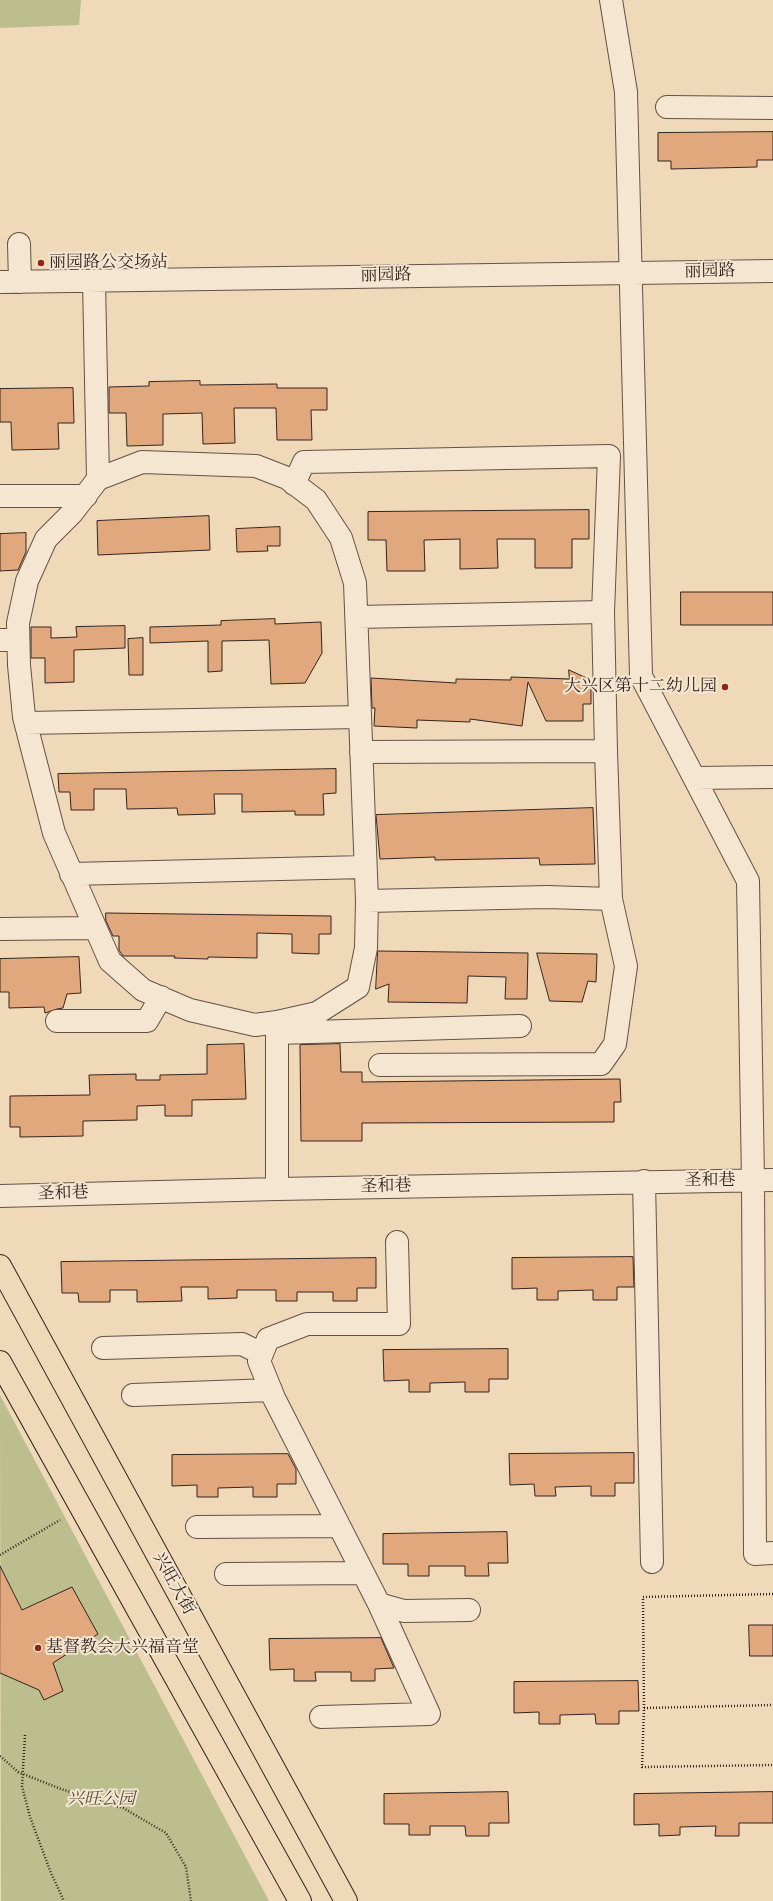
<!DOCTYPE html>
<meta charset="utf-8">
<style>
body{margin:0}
canvas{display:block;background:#f0d9b8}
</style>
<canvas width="773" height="1901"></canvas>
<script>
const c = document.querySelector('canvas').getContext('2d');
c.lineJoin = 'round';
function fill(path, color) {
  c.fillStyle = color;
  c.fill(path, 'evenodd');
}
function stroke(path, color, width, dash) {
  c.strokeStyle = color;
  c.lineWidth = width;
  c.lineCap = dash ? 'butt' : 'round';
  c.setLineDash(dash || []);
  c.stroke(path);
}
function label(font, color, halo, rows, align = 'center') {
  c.font = font + ' Cardo,"Noto Serif SC",serif';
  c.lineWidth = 4;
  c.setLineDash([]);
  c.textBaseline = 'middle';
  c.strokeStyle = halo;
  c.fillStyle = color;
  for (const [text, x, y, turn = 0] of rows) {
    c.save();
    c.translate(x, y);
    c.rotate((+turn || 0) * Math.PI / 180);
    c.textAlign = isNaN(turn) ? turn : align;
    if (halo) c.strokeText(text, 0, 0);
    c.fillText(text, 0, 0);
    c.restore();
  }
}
fill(new Path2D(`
 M0,0H81L79,25L0,28Z
 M0,1395L269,1901H1Z`), '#bcbf8d');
const building = new Path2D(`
 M773,132V160H757V167L671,169V161H658V133Z
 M200,381V385L277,384V388H327V410H311L312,440H277L276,408H234L235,443L203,444L202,413L163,414V445L127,446L126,413H109V387L149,386V382Z
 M73,388L74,423H58L59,449L12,450L11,422H0V389Z
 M589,510V539H572V568H535V539H497L498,568L460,569V539L424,540L425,571H387L386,540H368V512Z
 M209,516L210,550L98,555L97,521Z
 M280,527V546H267L268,551L237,552L236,529Z
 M26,533V552L18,570L0,571V534Z
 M681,592H773V625H681Z
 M275,619V624L321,622L322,653L305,683L271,684L269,640L222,641V671L208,672V641L150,643V627L221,625V621Z
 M125,626V648L74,650V682L45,683V658H31V627H51V638L77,637L76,627Z
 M143,638V675H129L128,639Z
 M569,670L591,680V704H583V721H546L528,682L522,726L470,719V722L417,720V728L374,726L375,708H372L371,678L456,683V679L511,680V677L569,679Z
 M336,769V793L323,794L324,815H295V811L242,812V794H214L215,814L178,815L177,808L127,809L126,789H94V810H71L70,792H59L58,774Z
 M593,808L595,864L540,865L539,858L435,860V857L380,859L376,815Z
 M106,913L331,916V934H319V954L292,953V934L257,933V958L208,957V959L174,958L175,956H123L119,950V936H113L106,921Z
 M378,951L528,953L527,999H505L506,977L468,976L467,1003L388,1002L389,984L376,989Z
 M537,953L597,954L596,982L588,981L582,1002L550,1001Z
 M79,957L81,993L67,994L63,1008L57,1009L45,1013L44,1007L9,1008V992H0V959Z
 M244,1044L246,1099L192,1100V1116H165V1105L137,1106V1120L83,1121V1136L20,1137V1127H10V1096L90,1095L89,1075L136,1074V1080H160V1075L207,1074V1045Z
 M340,1044L341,1072H362V1082L620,1079L621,1102H614V1122L362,1123V1141H301L300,1045Z
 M633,1257L634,1287H617V1300H593V1290L558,1291V1300H537V1288L512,1289V1258Z
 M376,1258V1288H357V1301H333V1292H297V1301H276V1290H237V1298L208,1299V1287H181L182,1301L137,1302V1290H110V1302H79L78,1293H62L61,1262Z
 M508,1349V1379H489V1392H465V1382L430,1383V1392H409V1380L384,1381L383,1350Z
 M634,1453V1483H615V1496H591V1486L555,1487L556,1496H535L534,1484L510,1485L509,1454Z
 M288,1454L296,1469V1484H277V1497H253V1487L218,1488V1497H197V1485L172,1486V1455Z
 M507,1532L508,1563H488L489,1576H465V1566H429V1576H408V1564H383V1534Z
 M0,1566L22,1610L72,1587L98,1634L53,1663L63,1691L44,1700L39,1690L0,1673Z
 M749,1625H773V1656H750Z
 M381,1638L394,1668L375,1669V1681H351V1672H315L316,1681H294V1669L270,1670L269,1639Z
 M638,1681L639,1711H619V1724H596L595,1714L560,1715V1724H539V1712L514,1713V1682Z
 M508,1792L509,1823H489V1836H466L465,1826H430V1835H409V1824H384V1794Z
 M773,1792V1823H739V1836H715L716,1826L680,1827V1835L659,1836V1824L634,1825V1794Z`);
fill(building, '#e1a77d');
stroke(building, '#332521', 1);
const minor = new Path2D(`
 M611,0L626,92L641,676L748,881L753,1181L755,1554L773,1553
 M667,107L773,108
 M19,244L20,282
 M94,281L98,479
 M0,282L773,271
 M294,484L304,462L609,456L603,612L606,751L611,899L626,966L615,1044L601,1064L380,1065
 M0,496H86
 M357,617L603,612
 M0,640H18
 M26,723L360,717
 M361,752L606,751
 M695,778L773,777
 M71,874L365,867
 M367,901L547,897L611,899
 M0,929L94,928
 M57,1021H147L161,997
 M277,1033L520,1026
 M644,1181L652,1562
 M277,1189V1022L317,1013L358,987L366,948L367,901L355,583L341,538L316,500L287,478L256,466L142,462L98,479L72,513L46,539L27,581L18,623L19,665L24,717L54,833L110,961L143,990L190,1010L255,1025L277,1022
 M0,1196L277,1189L773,1180
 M397,1242L399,1324H307L268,1339L259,1361L274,1398L379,1604L404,1611L469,1610
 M103,1348L242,1344L262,1354
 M133,1395L271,1390
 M197,1527L339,1526
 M226,1574L363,1573
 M321,1717L429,1714L379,1604`);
const major = new Path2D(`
 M0,1266L346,1901
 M0,1362L300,1901`);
stroke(minor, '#625247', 24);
stroke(major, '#332521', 24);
stroke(new Path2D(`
 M0,1555L60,1520
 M773,1594L643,1597L644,1708L642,1767L773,1765
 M644,1708L773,1705
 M25,1735L22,1786L30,1817L51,1873L64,1901
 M0,1756L18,1772L61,1789L123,1808L166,1833L186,1867L191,1901`), '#332521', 2.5, [1, 2]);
stroke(minor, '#f5e6d1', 22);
stroke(major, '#f0d9b8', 22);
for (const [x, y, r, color] of [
 [41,263,4,"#8f2418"],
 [725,687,4,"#8f2418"],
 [38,1648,4,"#8f2418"]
]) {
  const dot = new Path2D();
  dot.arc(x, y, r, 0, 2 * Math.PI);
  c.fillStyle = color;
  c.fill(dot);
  stroke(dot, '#f5e6d1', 1.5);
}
label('17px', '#332521', '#f5e6d1', [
 ["丽园路公交场站",49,263],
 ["大兴区第十二幼儿园",717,687,"right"],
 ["基督教会大兴福音堂",46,1648]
], 'left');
label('17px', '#332521', '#f5e6d1', [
 ["丽园路",710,272,-1],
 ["丽园路",386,276,-1],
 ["圣和巷",710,1181],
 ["圣和巷",386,1187,-1],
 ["圣和巷",63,1194,-2],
 ["兴旺大街",173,1584,61]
]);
label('italic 17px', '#554c3c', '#f5e6d1', [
 ["兴旺公园",101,1800]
]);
</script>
